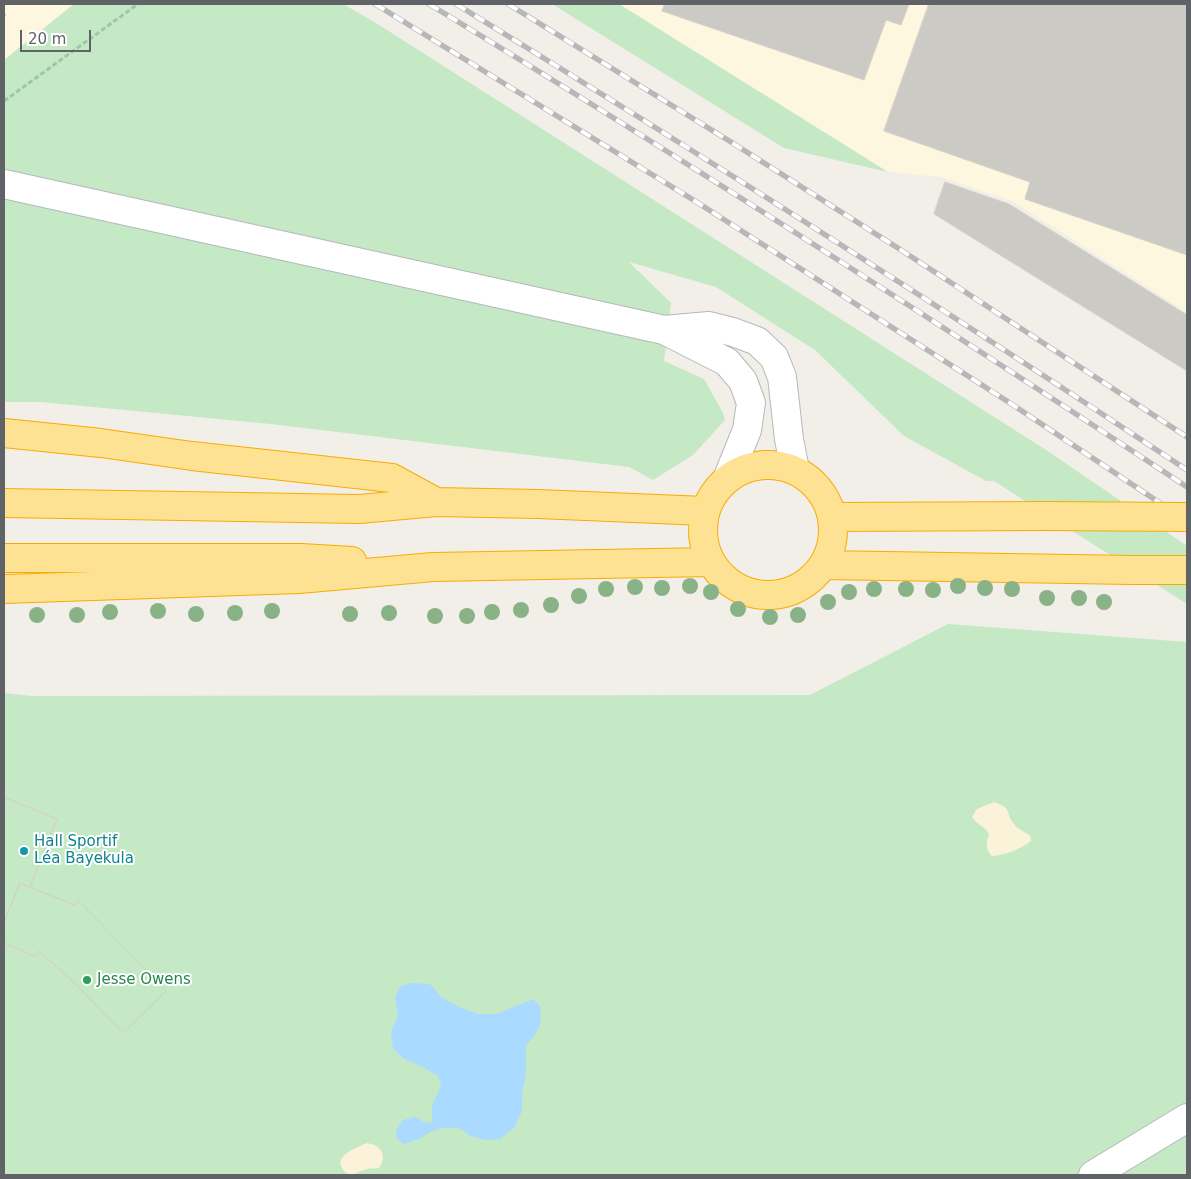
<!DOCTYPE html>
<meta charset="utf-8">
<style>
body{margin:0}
#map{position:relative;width:1191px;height:1179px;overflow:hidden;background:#f1efe8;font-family:"DejaVu Sans",sans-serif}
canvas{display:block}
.frame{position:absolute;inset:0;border:5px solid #5f6368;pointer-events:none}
.scale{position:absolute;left:20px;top:30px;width:71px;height:22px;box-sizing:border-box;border:2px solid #5f6368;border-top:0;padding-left:6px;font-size:15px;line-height:18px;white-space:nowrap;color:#5f6368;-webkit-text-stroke:4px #fff;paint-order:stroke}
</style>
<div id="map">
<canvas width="1191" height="1179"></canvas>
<div class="frame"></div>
<div class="scale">20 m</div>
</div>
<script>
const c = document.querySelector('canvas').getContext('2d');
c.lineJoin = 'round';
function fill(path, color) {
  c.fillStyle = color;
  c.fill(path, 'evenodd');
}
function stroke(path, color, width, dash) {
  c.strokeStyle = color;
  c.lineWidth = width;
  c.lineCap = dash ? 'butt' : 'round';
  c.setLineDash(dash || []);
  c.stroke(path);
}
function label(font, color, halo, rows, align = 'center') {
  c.font = font + ' "DejaVu Sans",sans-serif';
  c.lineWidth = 4;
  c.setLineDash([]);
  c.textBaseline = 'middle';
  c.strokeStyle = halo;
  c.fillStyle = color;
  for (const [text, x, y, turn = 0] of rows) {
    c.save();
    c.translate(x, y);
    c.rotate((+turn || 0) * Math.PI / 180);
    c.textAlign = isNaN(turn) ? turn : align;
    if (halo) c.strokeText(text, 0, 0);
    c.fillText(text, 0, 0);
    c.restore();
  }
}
fill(new Path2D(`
 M4,4H74L4,60Z
 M619,4H1187V312L1012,201L941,177L888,172Z`), '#fef7e0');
fill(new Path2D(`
 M74,4H343L376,23L1046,450L1187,546V604L994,481H986L904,436L815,350L716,287L629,262L671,303L664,361L704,379L723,413L725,420L693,455L653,480L629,467L271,424L41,402H4V60Z
 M552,4H619L888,172L784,148Z
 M948,624L1187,642V1175H4V693L31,696L810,695Z`), '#c5e8c5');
fill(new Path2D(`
 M994,802C1014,809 1004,812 1014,824C1017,829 1026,832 1030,836L1031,841C1021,849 1005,855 992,856C985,849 986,843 989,834C985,826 977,825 972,817L977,809Z
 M367,1143C370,1144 373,1144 376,1146C385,1151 384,1161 379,1168C375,1169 371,1168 367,1169C361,1170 354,1176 348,1174C346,1173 343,1170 342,1168C334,1155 358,1147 367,1143Z`), '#fbf3d9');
fill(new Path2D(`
 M410,983L430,984L441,997L459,1007L478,1014H497L533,999L540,1006C542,1025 540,1031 526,1045V1066L525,1080L522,1093V1111L514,1128L500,1139L486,1140L470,1136L459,1128H442L430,1132L421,1138L404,1144L397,1139L396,1131L403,1120L415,1117L426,1123L433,1122L432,1117V1106L441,1086L438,1076L423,1067L404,1059L393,1048L391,1032L398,1015L395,997L400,987Z`), '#aadaff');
const building = new Path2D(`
 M665,4H909L901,25L886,20L864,80L662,11Z
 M929,4H1187V255L1025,199L1030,182L884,131Z
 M945,182L1009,204L1187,315V371L934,214Z
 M4,797L57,819L30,887L20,883L4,923Z
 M4,797L57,819L30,887L74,905L79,901L166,991L123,1033L77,985L39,951L37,957L4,943Z
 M20,883L74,905L79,901L166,991L123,1033L77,985L39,951L37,957L4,943V923Z`);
fill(building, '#cccac5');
stroke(building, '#d6d1c6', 1);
const minor = new Path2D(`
 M4,184L664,330L727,362L743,381L751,403L747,430L727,479
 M664,330L709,326L733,332L757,341L774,357L782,377L789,439L795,470
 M1093,1175L1187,1118`);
const highway = new Path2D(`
 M4,433L101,443L192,456L392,478L436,502
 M703 530a65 65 0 1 1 130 0a65 65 0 1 1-130 0Z
 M4,503L359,509L436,502L538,504L705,511
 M832,517L1046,516
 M4,558H301L352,561
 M824,565L1133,570H1187
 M4,589L299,579L433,567L710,562`);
stroke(minor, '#b5b8bc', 30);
stroke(highway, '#f9ab00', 30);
stroke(new Path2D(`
 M4,15L5,16
 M4,101L138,4`), '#9cc7a9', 3, [5, 2.5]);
stroke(minor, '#fff', 28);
stroke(highway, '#fde293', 28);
const rail = new Path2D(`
 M375,4L695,201L1010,403L1187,521
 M429,4C685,160 937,322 1187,487
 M456,4C702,155 946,310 1187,470
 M508,4L731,142L901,250L1187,437`);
stroke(rail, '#b6b7b8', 5.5);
stroke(rail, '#fff', 4, [11]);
const highwayBridge = new Path2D(`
 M1046,516L1187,517`);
stroke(highwayBridge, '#f9ab00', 30, []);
stroke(highwayBridge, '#fde293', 28);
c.fillStyle = '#89b387';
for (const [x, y] of [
 [690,586],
 [958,586],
 [635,587],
 [662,588],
 [985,588],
 [606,589],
 [874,589],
 [906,589],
 [1012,589],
 [933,590],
 [711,592],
 [849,592],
 [579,596],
 [1047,598],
 [1079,598],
 [828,602],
 [1104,602],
 [551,605],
 [738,609],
 [521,610],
 [158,611],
 [272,611],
 [110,612],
 [492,612],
 [235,613],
 [389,613],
 [196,614],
 [350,614],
 [37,615],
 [77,615],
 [798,615],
 [435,616],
 [467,616],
 [770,617]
]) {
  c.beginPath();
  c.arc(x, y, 8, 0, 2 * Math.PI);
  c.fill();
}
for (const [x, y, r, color] of [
 [24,851,5,"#0f9aa8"],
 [87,980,5,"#2e9e5b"]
]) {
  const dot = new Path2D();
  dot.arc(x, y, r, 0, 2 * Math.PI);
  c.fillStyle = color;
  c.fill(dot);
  stroke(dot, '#fff', 2);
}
label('15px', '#0d838f', '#fff', [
 ["Hall Sportif",34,842],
 ["Léa Bayekula",34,859]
], 'left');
label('15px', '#27864d', '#fff', [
 ["Jesse Owens",97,980]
], 'left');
</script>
